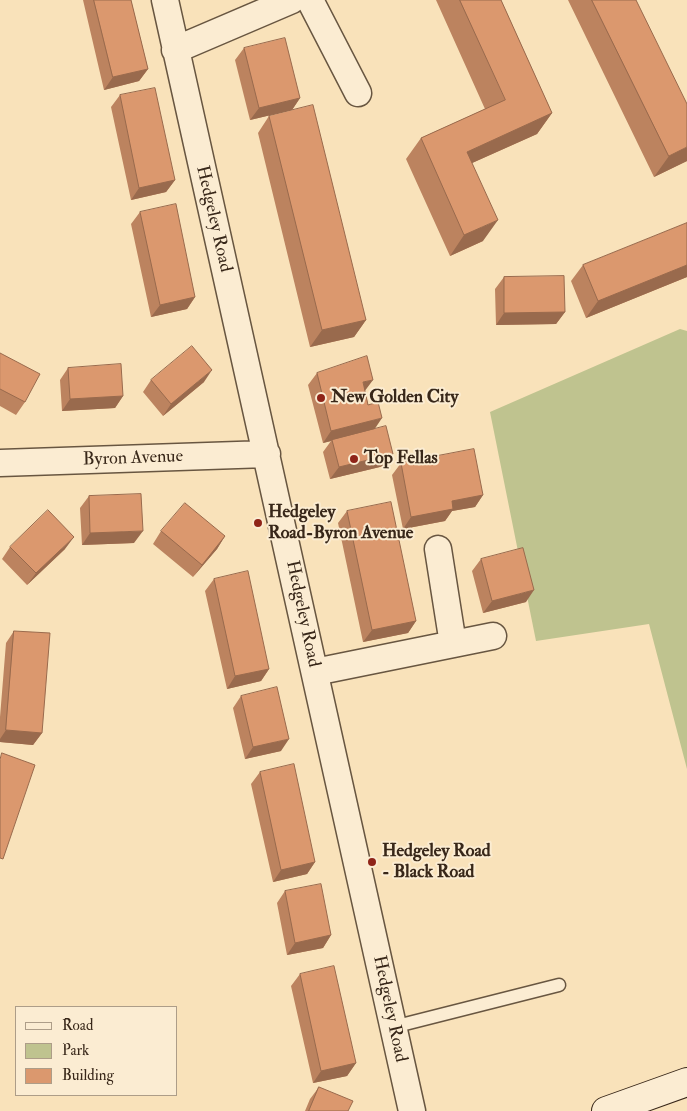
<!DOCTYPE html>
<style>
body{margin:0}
#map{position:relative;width:687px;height:1111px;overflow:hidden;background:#f9e2ba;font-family:"IM FELL Double Pica",serif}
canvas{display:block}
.legend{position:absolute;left:15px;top:1006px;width:162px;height:90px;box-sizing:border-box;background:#fbecd2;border:1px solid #ad9d88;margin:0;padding:6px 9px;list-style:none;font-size:15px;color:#382719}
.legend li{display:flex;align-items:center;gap:10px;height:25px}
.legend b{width:25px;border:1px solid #ad9d88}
</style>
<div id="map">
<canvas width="687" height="1111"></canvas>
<ul class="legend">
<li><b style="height:6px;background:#fbecd2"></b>Road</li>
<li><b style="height:14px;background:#bfc38f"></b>Park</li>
<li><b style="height:14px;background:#db986e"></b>Building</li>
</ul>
</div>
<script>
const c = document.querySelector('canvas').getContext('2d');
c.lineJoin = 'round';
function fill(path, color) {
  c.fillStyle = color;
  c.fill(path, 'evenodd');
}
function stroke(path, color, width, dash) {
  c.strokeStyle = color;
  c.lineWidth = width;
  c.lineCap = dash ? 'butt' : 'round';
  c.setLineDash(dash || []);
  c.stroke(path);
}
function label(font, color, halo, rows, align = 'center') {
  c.font = font + ' "IM FELL Double Pica",serif';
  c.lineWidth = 4;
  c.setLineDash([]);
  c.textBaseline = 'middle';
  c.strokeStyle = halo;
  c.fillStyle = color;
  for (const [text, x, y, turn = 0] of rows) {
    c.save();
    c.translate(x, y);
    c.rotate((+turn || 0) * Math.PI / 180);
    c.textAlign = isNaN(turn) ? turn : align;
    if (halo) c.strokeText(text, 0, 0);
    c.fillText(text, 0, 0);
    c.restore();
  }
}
fill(new Path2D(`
 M680,329L687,331V769L649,624L536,641L490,412Z`), '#bfc38f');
const lane = new Path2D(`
 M393,1027L559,985`);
const street = new Path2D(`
 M165,0L412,1111
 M310,0L358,93
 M175,50L292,0
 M0,463L267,454
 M438,549L453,644
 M315,672L493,636`);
const secondary = new Path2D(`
 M606,1111L687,1082`);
stroke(lane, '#685641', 15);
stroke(street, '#685641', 29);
stroke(secondary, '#382719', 30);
stroke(lane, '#fbecd2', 12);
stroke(street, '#fbecd2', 26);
stroke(secondary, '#fbecd2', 28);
fill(new Path2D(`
 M83,0H131L148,69L139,81L104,90Z
 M436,0H501L552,113L537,134L472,163L483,241L450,256L406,159L421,138L485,109Z
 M568,0H636L687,161L654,177Z
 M244,48L300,98L292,110L250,120L235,60Z
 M120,95L175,180L166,192L131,200L111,107Z
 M269,116L366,320L354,337L310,347L258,133Z
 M140,212L195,297L187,309L151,317L131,224Z
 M687,223V277L586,318L571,281L583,265Z
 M504,277L565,312L556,324L496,325L495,289Z
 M0,353L25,402L16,415L0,406Z
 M68,368L123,396L115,408L62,411L60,380Z
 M317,373L365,391L374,429L393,454L384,466L330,479L323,452L331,441L323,443L308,385Z
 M151,380L204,382L163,416L143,392Z
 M401,463L483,495L475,507L452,511L445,521L403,529L392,475Z
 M89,496L134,543L82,545L80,508Z
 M347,511L416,621L408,633L363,642L338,523Z
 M161,531L225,536L217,549L193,577L153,544Z
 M10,547L65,549L27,585L2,559Z
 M481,559L526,602L483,613L472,571Z
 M214,579L269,669L261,681L227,689L205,591Z
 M14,631L42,733L33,745L0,742V717L6,643Z
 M241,696L281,751L245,759L233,708Z
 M260,772L315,862L307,874L273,882L251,784Z
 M285,891L331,935L323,948L287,955L277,903Z
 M300,974L356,1063L347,1076L313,1083L291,986Z
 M319,1087L348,1111H305L310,1099Z`), '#bc835f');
fill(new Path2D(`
 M148,69L139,81L104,90L113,77Z
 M300,98L292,110L250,120L259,108Z
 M552,113L537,134L452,172L467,152Z
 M687,147V161L654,177L669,156Z
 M175,180L166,192L131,200L139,188Z
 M498,220L483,241L450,256L464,235Z
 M687,265V277L586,318L598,301Z
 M195,297L187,309L151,317L160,305Z
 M565,312L556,324L496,325L504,313Z
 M366,320L354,337L310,347L322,330Z
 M212,370L204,382L163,416L171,404Z
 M373,380L364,392L363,382Z
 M123,396L115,408L62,411L70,399Z
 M382,418L374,430L332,440L331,441L323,443L331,431Z
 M393,454L384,466L330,479L339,467Z
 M483,495L475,507L452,511L445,521L403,529L411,517L452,501Z
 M143,531L134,543L82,545L90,533Z
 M225,536L217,549L193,577L202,565Z
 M74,537L65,549L27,585L36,573Z
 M534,590L526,602L483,613L492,601Z
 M416,621L408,633L363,642L372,630Z
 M269,669L261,681L227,689L235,676Z
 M6,730L42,733L33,745L0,742V739Z
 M289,739L281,751L245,759L253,747Z
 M315,862L307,874L273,882L281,870Z
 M331,935L323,948L287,955L295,943Z
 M356,1063L347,1076L313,1083L321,1071Z`), '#996a4d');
const building = new Path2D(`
 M94,0H131L148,69L113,77Z
 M460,0H501L552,113L467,152L498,220L464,235L421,138L505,100Z
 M592,0H636L687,104V147L669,156Z
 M285,38L300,98L259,108L244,48Z
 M155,88L175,180L139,188L120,95Z
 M313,105L366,320L322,330L269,116Z
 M176,204L195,297L160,305L140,212Z
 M687,223V265L598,301L583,265Z
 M564,276L565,312L504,313V277Z
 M192,346L212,370L171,404L151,380Z
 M0,353L40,374L25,402L0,389Z
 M367,356L373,380L363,382L368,405L378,402L382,418L331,431L317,373Z
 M121,364L123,396L70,399L68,368Z
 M386,426L393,454L339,467L332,440Z
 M474,449L483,495L452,501L453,509L411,517L401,463Z
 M141,494L143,531L90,533L89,496Z
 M391,502L416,621L372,630L347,511Z
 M185,503L225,536L202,565L161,531Z
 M48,510L74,537L36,573L10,547Z
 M523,548L534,590L492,601L481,559Z
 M248,571L269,669L235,676L214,579Z
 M14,631L50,633L42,733L6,730Z
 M277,687L289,739L253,747L241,696Z
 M2,753L35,765L3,859L0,858V760Z
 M294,764L315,862L281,870L260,772Z
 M321,884L331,935L295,943L285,891Z
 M334,966L356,1063L321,1071L300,974Z
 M319,1087L353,1101L348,1111H309Z`);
fill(building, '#db986e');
stroke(building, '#996a4d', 1);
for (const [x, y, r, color] of [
 [321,398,5,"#8f2418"],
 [354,459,5,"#8f2418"],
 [258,523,5,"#8f2418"],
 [372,862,5,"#8f2418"]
]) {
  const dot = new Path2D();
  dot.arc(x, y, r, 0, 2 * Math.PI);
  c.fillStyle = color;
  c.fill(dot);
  stroke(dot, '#fbecd2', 2);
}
label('18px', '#382719', '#fbecd2', [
 ["Hedgeley Road",213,219,77],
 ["Byron Avenue",133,459,-2],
 ["Hedgeley Road",302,614,78],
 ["Hedgeley Road",389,1009,78]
]);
label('bold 18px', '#382719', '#fbecd2', [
 ["New Golden City",331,398],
 ["Top Fellas",364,459],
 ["Hedgeley",268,513],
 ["Road-Byron Avenue",268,534],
 ["Hedgeley Road",382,852],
 ["- Black Road",382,873]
], 'left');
</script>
